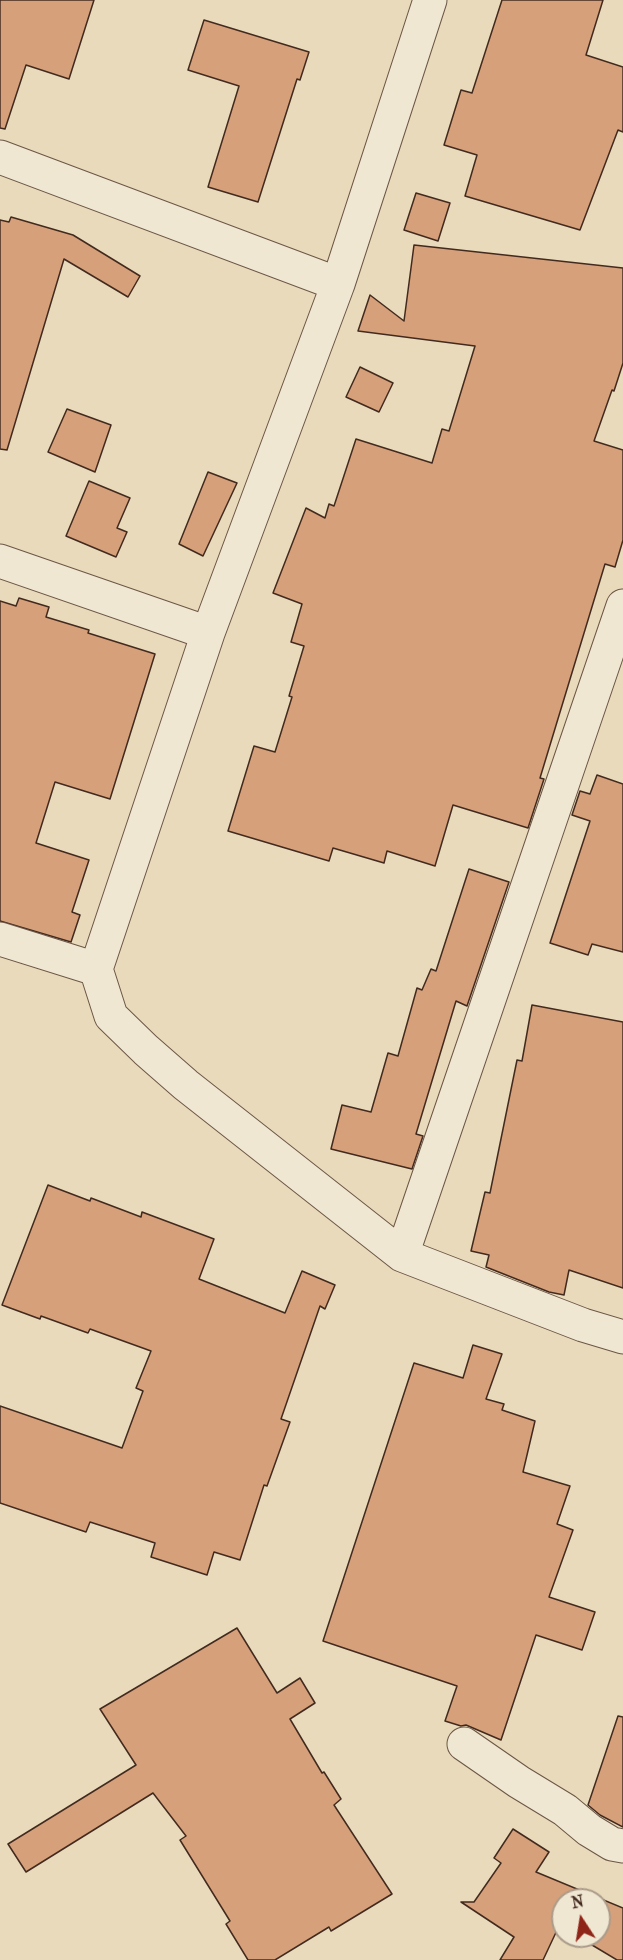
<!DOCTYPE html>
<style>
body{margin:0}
#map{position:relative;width:623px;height:1960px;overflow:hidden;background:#e8daba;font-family:"IM FELL French Canon",serif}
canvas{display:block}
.north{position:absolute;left:551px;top:1888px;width:60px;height:60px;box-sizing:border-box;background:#f0e7d2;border:2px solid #ab9b8a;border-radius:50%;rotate:348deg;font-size:16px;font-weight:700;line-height:24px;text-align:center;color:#432a1f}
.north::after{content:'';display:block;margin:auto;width:21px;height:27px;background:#8f2418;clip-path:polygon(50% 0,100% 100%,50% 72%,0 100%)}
</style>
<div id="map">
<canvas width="623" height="1960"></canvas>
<div class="north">N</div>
</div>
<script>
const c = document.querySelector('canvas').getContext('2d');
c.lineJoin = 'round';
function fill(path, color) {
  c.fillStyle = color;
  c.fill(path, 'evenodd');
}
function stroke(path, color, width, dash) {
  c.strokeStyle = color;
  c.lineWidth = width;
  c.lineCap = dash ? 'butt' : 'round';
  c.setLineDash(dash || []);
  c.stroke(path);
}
const building = new Path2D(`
 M0,0H94L69,79L26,65L5,129L0,128Z
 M502,0H603L586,55L623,67V132L618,130L580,230L465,196L477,155L444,145L461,90L472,93Z
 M204,20L309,52L300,80L297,79L258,202L208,187L239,86L188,70Z
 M416,193L450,203L438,241L404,230Z
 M11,217L73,235L140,276L128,297L64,259L7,450L0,449V220L9,222Z
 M414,245L623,268V363L614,391L612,390L594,441L623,450V540L615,567L605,564L540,778L544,779L528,828L453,805L435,866L387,851L384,863L333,848L329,861L228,831L254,746L275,752L292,697L289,696L304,646L291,642L302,604L273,593L306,508L325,518L329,504L334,506L356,439L432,463L442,429L449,431L475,346L358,331L370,295L404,321Z
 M360,367L393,383L379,412L346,397Z
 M67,409L111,425L95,472L48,452Z
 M208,472L237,483L203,556L179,544Z
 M89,481L130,498L117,528L127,532L116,557L66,536Z
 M19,598L49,607L46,617L89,630L88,633L155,654L110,799L55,782L36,843L89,860L72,912L80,915L71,942L0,921V601L16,606Z
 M597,775L623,784V952L592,944L588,955L550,943L590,821L572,815L580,791L590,794Z
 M469,869L509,882L467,1006L456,1001L416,1134L423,1136L412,1169L331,1149L342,1105L371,1112L388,1053L398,1056L417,988L422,990L431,969L436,971Z
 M532,1005L623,1022V1288L569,1270L564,1295L549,1292L486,1267L489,1255L471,1251L485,1192L490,1193L517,1060L522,1061Z
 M48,1185L90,1201L91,1198L141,1217L142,1212L214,1239L199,1279L285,1313L302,1271L335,1285L325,1309L320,1306L281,1419L290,1422L267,1486L264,1485L240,1560L214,1552L207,1575L151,1557L155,1543L90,1522L86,1532L0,1503V1406L122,1448L143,1391L136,1388L151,1351L90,1329L88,1333L41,1316L40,1319L2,1305Z
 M473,1345L502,1354L486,1399L504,1404L502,1410L535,1421L523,1472L570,1486L557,1524L573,1530L549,1597L595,1612L582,1650L536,1635L501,1740L466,1725L461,1726L445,1721L457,1686L323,1641L414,1363L463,1378Z
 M237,1628L277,1693L300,1678L315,1703L290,1719L322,1773L324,1772L341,1799L334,1805L392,1894L331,1931L329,1927L275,1960H248L226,1924L230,1921L180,1840L186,1836L153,1793L26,1872L8,1844L136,1765L100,1709Z
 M618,1716L623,1717V1827L600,1815L588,1805Z
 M513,1829L549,1852L536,1872L623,1908V1960H617L577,1936H599V1900H563V1928L559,1926L543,1960H500L514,1937L461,1902H474L501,1863L494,1858Z`);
fill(building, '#d5a07a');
stroke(building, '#432a1f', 1.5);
const minor = new Path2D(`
 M430,0L338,284L208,633L96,969L111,1016L146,1050L186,1085L402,1255L583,1325L623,1337
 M0,157L338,284
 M0,561L208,633
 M0,939L96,969
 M402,1255L623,606
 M464,1744L519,1782L565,1810L589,1830L612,1844L623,1846`);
stroke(minor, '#6c5646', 35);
stroke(minor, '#f0e7d2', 33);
</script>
